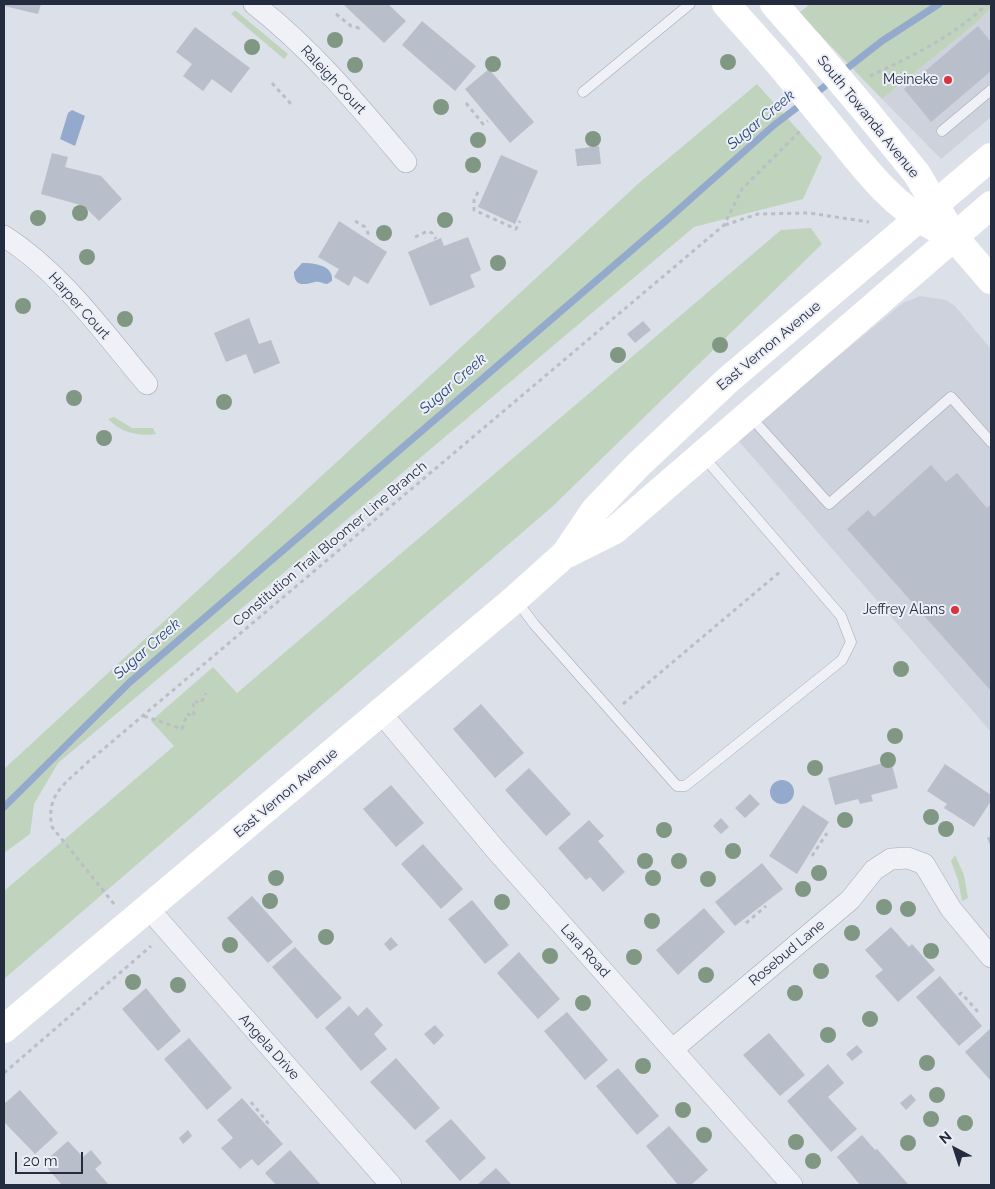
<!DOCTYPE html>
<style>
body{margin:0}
#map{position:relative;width:995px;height:1189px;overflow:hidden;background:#dce0e8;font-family:Raleway,sans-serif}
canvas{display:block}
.frame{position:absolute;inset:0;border:5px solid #242c40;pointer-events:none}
.north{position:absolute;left:930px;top:1124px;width:50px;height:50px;-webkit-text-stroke:4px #eceff6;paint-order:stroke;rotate:320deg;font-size:14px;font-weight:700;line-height:20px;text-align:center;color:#242c40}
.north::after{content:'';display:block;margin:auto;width:18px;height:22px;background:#242c40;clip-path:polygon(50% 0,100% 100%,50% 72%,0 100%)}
.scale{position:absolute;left:15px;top:1152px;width:68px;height:22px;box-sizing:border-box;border:2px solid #242c40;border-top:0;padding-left:6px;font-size:15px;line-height:18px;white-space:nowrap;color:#242c40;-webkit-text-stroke:4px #eceff6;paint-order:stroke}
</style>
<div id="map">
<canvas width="995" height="1189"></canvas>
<div class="frame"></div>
<div class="north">N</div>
<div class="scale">20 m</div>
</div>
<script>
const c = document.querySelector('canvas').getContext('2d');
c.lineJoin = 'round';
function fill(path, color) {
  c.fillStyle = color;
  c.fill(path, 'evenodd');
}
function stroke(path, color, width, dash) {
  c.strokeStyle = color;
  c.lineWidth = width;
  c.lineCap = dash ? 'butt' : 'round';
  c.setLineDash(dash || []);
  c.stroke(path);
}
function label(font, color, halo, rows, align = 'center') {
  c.font = font + ' Raleway,sans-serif';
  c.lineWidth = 4;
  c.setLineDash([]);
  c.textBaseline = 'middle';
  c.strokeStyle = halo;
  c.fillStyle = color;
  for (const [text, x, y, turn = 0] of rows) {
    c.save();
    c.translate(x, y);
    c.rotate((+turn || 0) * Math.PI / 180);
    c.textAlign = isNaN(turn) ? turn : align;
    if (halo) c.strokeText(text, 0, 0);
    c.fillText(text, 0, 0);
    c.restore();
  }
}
fill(new Path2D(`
 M991,8V117L941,159L882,99L975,24Z
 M920,296L946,300L955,306L991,349V732L737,439L903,303Z`), '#ced2dd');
fill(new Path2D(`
 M810,4H991V8L975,24L882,99L799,13Z
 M235,10L288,54L284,59L231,14Z
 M757,84L822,157L803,199L694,227L58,763L34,804L30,834L4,853V769L639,183Z
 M811,228L822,244L553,506L4,979V891L174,746L151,721L213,667L237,693L781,230Z
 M114,417L132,428H153L156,434C137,437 121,432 108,419Z
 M955,855L964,875L968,898L962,901L958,880L951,861Z`), '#c0d3bc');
fill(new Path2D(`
 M72,110L85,116L75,146L60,139L68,113Z
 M302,263C314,263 334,265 332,281L327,284C323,284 319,281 315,282C304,285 294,287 294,272Z
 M770 792a12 12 0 1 1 24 0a12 12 0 1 1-24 0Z`), '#93aacd');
stroke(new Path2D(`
 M841,73L882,41L939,4
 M812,96L833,80
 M4,807L130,682L668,219L774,125L803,103`), '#93aacd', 7);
fill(new Path2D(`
 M4,4H41L38,14L4,6Z
 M343,4H388L406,21L384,43Z
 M422,21L476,66L455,91L402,45Z
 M978,26L991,42V71L931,122L904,89Z
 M195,27L250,68L231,93L212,79L203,91L183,76L192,64L176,52Z
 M489,69L534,122L510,143L465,89Z
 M599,146L601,164L577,166L575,149Z
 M52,153L68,157L65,167L101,176L122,199L99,221L84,206L41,194Z
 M501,155L538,171L515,224L478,207Z
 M339,221L387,252L368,284L354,276L349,286L334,277L339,269L318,257Z
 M468,237L481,270L470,275L475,287L430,306L408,252L441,238L444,246Z
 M249,318L259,344L271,340L280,363L254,374L246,354L226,362L214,333Z
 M643,321L651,330L635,343L627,334Z
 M931,465L946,482L957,473L987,508L991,504V691L847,529L868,510L874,517Z
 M481,704L524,753L495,778L453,729Z
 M891,761L898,788L871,795L873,801L860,804L858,799L835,805L828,778Z
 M945,764L991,795V801L974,827L944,808L947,804L927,791Z
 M529,768L571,814L546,836L505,790Z
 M391,785L424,823L396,847L363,809Z
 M750,794L760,804L745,818L735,808Z
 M803,805L829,822L797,874L769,856Z
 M721,818L729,827L721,834L713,826Z
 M589,820L604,836L598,841L625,872L603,892L590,877L586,880L558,848Z
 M991,836V847L987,838Z
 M423,844L463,889L441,909L401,864Z
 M762,863L783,889L735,926L715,902Z
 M252,896L293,942L268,963L227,918Z
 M472,900L509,945L485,964L448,919Z
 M704,908L725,932L678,975L656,950Z
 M891,927L909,947L912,944L935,970L898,1002L875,976L883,970L865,950Z
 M391,937L398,945L390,951L384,944Z
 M295,947L342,998L317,1019L272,967Z
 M519,952L560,999L538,1019L497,973Z
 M940,976L982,1026L959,1046L916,997Z
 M146,988L181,1031L158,1051L122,1009Z
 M349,1006L358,1016L367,1007L383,1025L374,1034L387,1049L361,1071L325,1028Z
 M567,1012L608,1060L585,1080L544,1031Z
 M435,1025L444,1035L434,1045L424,1034Z
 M991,1028V1081L965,1052Z
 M769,1033L805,1075L780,1096L743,1055Z
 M189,1038L232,1088L207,1110L164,1059Z
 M857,1045L863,1052L852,1061L846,1054Z
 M396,1058L440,1108L415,1130L370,1082Z
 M828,1064L844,1083L828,1097L857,1129L831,1152L787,1101Z
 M618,1068L659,1116L637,1135L596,1086Z
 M20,1090L58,1133L35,1154L4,1122V1104Z
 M911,1094L916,1100L906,1110L900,1103Z
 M242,1098L283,1144L258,1166L252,1159L240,1169L221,1148L233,1138L217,1120Z
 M451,1119L486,1158L460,1181L425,1141Z
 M669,1126L708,1170L691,1185H678L646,1146Z
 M188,1130L192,1136L183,1144L179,1138Z
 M862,1135L875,1150L877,1149L908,1184L860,1185L837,1157Z
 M68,1141L83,1157L91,1150L102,1163L95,1169L109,1185H62L43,1163Z
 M290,1150L321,1185H276L265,1173Z
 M496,1168L512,1185H477Z`), '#b9becb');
const service = new Path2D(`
 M583,92L690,4
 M942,131L991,90
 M749,415L829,504L951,397L991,442
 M516,600L534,624L677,786H685L699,775L842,660L851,642L841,616L703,456`);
const minor = new Path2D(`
 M254,4C312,49 359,106 406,162
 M4,236C62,273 103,332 147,384
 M381,713L495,849L792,1185
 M148,908L391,1185
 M673,1049L850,900L874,870L891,859L908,858L924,864L951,909L991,957`);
stroke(service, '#a5aab6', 11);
stroke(minor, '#a5aab6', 22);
stroke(new Path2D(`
 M336,14L351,26L359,28L362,25
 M870,76C912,56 953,37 987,4
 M272,83L291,104L289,105
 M466,103L483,124L488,121
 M478,192L474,200V210L516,229L520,221
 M355,221L365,227L368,233L367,236
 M725,225L758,214L809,213L869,222
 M415,237L428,231L432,233L436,239
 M623,704L781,571
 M144,716L182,729L187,714L194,716L193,701L201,703L206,693
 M812,856L827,833
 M114,904L52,827C45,794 67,782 88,762L724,225L742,189L802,129
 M746,923L766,906
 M959,995L961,993L980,1014
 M4,1073L151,946
 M251,1102L268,1123L266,1125`), '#babec7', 3, [4, 4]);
stroke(service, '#eff1f6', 10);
stroke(minor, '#eff1f6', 21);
stroke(new Path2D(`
 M726,4L782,67
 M774,4L810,45
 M865,110L917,174L954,237L991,280
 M837,134C865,169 893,206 934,227
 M567,554L615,530L991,205
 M4,1029L515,599L565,554L594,511L637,466L728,380L991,157`), '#fff', 28);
stroke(new Path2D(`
 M810,45L865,110
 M782,67L837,134`), '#fff', 28);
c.fillStyle = '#809883';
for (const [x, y] of [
 [335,40],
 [252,47],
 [728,62],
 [493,64],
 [355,65],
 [441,107],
 [593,139],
 [478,140],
 [473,165],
 [80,213],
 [38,218],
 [445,220],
 [384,233],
 [87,257],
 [498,263],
 [23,306],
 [125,319],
 [720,345],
 [618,355],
 [74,398],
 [224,402],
 [104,438],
 [901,669],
 [895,736],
 [888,760],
 [815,768],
 [931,817],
 [845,820],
 [946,829],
 [664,830],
 [733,851],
 [645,861],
 [679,861],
 [819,873],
 [276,878],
 [653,878],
 [708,879],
 [803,889],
 [270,901],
 [502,902],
 [884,907],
 [908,909],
 [652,921],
 [852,933],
 [326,937],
 [230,945],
 [931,951],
 [550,956],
 [634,957],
 [821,971],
 [706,975],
 [133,982],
 [178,985],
 [795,993],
 [583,1003],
 [870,1019],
 [828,1035],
 [927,1063],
 [643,1066],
 [937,1095],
 [683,1110],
 [931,1119],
 [965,1123],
 [704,1135],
 [796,1142],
 [908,1143],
 [813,1161]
]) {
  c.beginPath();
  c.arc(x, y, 8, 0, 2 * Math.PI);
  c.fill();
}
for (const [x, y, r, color] of [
 [948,80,5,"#dc323c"],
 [955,610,5,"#dc323c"]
]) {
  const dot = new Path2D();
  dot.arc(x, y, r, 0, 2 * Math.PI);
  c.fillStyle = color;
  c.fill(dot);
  stroke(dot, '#eceff6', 2);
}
label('14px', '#242c40', '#eceff6', [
 ["Raleigh Court",333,80,47],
 ["South Towanda Avenue",868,117,51],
 ["Harper Court",79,306,48],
 ["East Vernon Avenue",769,346,-40],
 ["Constitution Trail Bloomer Line Branch",330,544,-40],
 ["East Vernon Avenue",286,793,-40],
 ["Lara Road",585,951,48],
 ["Rosebud Lane",787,953,-40],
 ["Angela Drive",269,1047,48]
]);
label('14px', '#242c40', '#eceff6', [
 ["Meineke",938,80],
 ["Jeffrey Alans",945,610]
], 'right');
label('italic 15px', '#2a4678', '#eceff6', [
 ["Sugar Creek",761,120,-40],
 ["Sugar Creek",453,384,-41],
 ["Sugar Creek",147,649,-41]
]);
</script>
